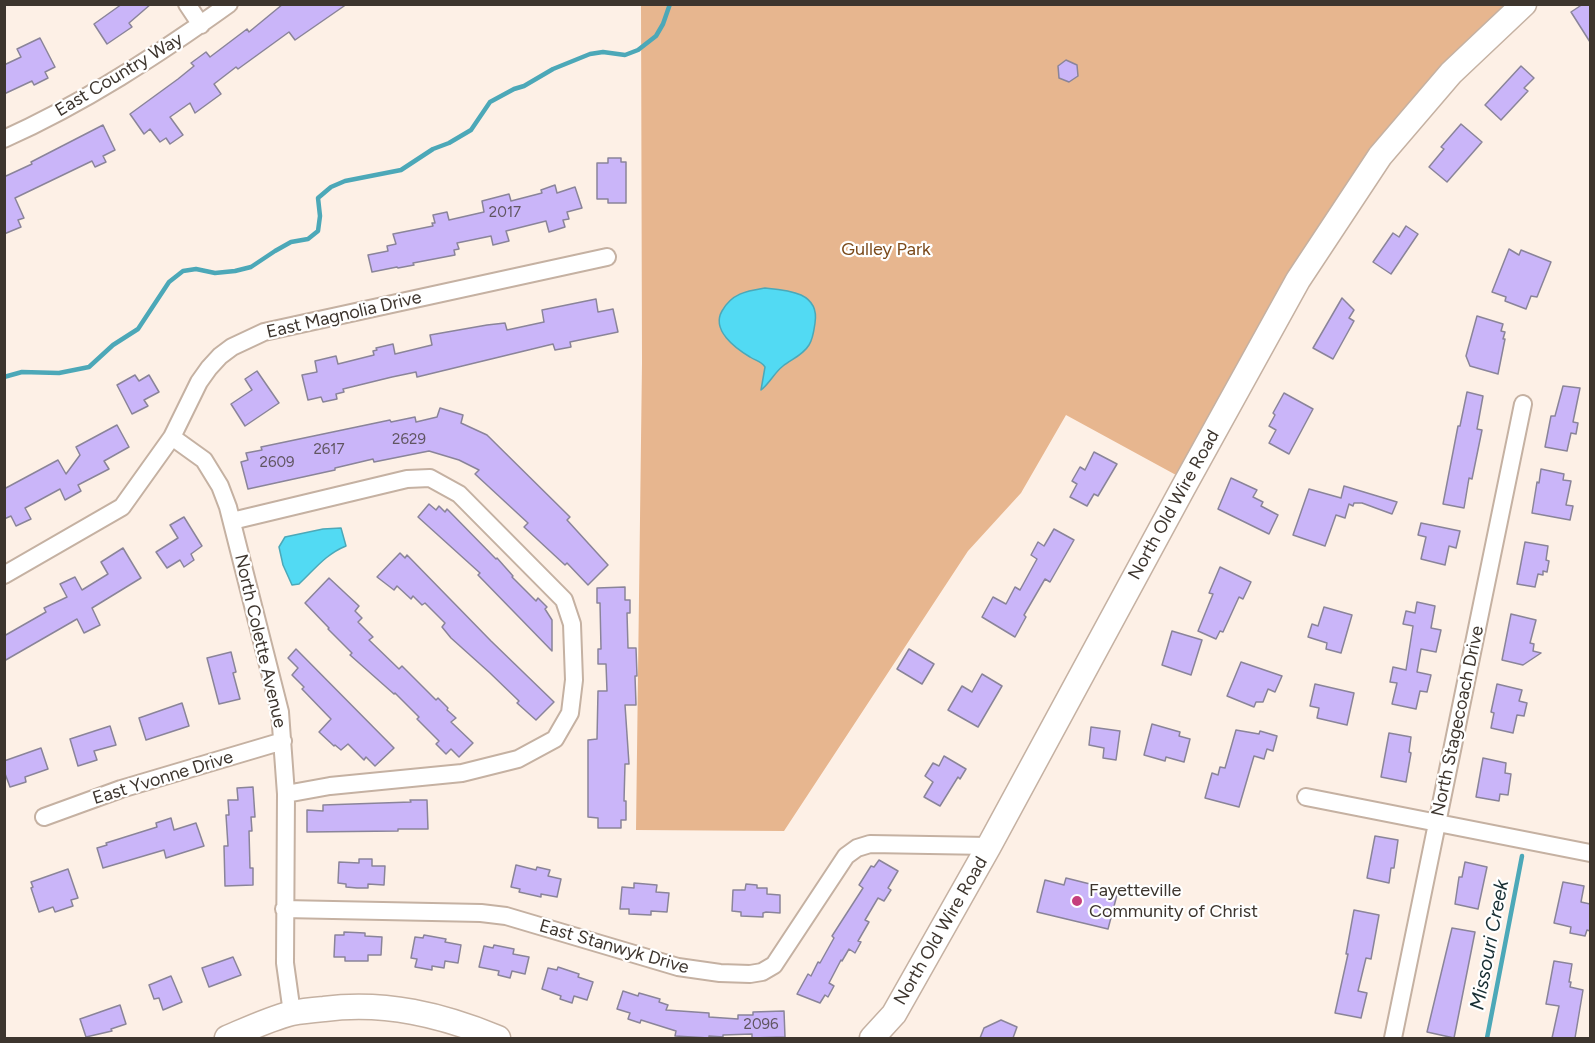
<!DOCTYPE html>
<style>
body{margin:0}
#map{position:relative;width:1595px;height:1043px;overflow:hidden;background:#fdf0e6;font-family:Figtree,sans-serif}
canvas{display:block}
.frame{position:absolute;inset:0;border:6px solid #3d352e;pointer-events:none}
</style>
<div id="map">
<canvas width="1595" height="1043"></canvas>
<div class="frame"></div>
</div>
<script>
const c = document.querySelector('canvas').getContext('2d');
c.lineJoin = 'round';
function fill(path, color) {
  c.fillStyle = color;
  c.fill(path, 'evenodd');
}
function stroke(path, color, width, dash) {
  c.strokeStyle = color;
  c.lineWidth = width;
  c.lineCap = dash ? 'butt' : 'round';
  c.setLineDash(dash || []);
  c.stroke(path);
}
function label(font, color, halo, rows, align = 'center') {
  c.font = font + ' Figtree,sans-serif';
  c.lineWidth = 4.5;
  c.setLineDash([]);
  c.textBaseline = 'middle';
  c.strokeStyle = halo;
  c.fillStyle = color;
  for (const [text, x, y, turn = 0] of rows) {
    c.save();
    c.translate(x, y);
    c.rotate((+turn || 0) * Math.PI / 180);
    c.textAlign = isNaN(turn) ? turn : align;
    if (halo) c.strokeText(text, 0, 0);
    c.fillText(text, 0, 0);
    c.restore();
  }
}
fill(new Path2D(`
 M641,5H1510L1417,110L1187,481L1066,415L1021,493L968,551L784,831L636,830L642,363Z`), '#e7b68f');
const water = new Path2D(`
 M765,288C787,290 820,292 815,323C814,330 813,339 809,345C803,355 792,359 783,366C774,373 770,383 761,390L765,367C761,361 756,361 750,357C735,348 711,330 722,311C732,293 747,291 765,288Z
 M341,528L346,546C326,554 315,569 299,584L292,585L283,565L279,547L285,537L323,529Z`);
fill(water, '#52daf3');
stroke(water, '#4ca8b8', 1.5);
stroke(new Path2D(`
 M4,377L22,372L59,373L89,367L113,345L138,329L169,282L183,271L196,269L215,273L235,271L251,267L275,251L291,242L308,239L318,231L320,216L318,198L331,187L345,181L401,170L433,149L449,143L471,130L490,102L514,89L524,86L553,69L590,54L603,52L625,55L638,50L656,36L663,24L670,4
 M1487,1038L1522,856`), '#4ca8b8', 4.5);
const building = new Path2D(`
 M122,4H151L129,23L132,27L107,44L94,24Z
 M283,4H347L295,40L289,32L238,69L236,67L214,84L221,94L195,113L190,103L170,117L183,135L170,144L166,138L160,142L150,129L144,134L130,114L178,79L194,66L191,63L206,52L210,57L247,29L249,32Z
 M1583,4H1590V42L1571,12Z
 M40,38L55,67L45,72L48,78L34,85L32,81L4,94V65L21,57L17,49Z
 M1066,60L1077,65L1078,76L1069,82L1059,78L1058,66Z
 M1521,66L1534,78L1524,88L1528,91L1501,120L1485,105Z
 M1461,124L1482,142L1447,182L1429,167L1444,149L1441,147Z
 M103,125L115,150L103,156L106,162L95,167L92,161L15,198L24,218L18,220L21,227L4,234V173L6,176L32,164L31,162Z
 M608,158H621V162H626V203H608V199H597V163H608Z
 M555,185L557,193L575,187L582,208L567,212L569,219L563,220L565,227L549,232L546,221L506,231L509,241L493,245L491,236L457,243L459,249L454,250L455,255L413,263L414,265L398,268L397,267L372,272L368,255L388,251L387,246L396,244L393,234L433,226L432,223H435L433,215L447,212L449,220L484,212L482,201L509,194L511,201L542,193L541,190Z
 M1406,226L1418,234L1391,274L1373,262L1393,233L1399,237Z
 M1509,249L1519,255L1521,250L1551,262L1537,297L1531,296L1526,309L1505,301L1506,297L1492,292Z
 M1342,298L1354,310L1349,318L1354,321L1333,359L1313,348Z
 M596,299L598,312L613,309L618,332L570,342L571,347L555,350L553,344L417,377L416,372L392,377L343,389L344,392L336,394L337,399L323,402L321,397L308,400L302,375L317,372L315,361L336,356L338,364L374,355L373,351L377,350L376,348L393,344L395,354L432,345L430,335L487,325L505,323L507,330L544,322L542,310Z
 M1477,316L1503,324L1501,331L1505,332L1503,339H1505L1498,374L1470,366L1466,356Z
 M257,371L279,403L245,426L231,404L252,390L245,379Z
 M135,375L139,381L149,375L159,392L144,400L148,406L132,414L117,385Z
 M1563,386L1580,388L1573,422L1578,423L1576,434L1571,433L1567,451L1545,447L1551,416H1555Z
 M1467,392L1483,396L1477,429L1482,430L1472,479L1469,478L1464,508L1443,504L1458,426H1460Z
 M1284,393L1313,409L1289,454L1269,443L1276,430L1269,426L1275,415L1273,413Z
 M440,408L463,415L461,423L487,435L570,517L567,520L608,565L588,585L567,563L565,565L524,527L528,523L475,474L479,470L459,460L429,451L374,462L373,459L335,468V470L248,489L241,462L248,460L246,453L262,450L261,447L390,420L391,422L415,417L416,422L437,417Z
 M117,425L129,447L104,461L109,469L78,485L81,491L65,500L60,489L25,508L31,519L16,526L11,516L4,519V489L58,460L66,474L80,455L76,447Z
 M1094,452L1117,464L1098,496L1094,494L1087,506L1070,497L1077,484L1072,481L1080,467L1085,470Z
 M1541,469L1564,474L1563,480L1571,481L1566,505L1573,506L1570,520L1532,513L1537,482L1539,483Z
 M1231,478L1257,490L1253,497L1263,502L1261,506L1278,515L1269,534L1218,509Z
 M1344,486L1397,502L1392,514L1362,503H1354L1353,506L1349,504L1345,518L1336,515L1325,546L1293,535L1309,489L1341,498Z
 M429,504L436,510L439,506L445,512L447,509L496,559L497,558L513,576L512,577L536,601L538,598L547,607L545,609L552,620V651L478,575L480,573L418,517Z
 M184,517L202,546L191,554L194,560L184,567L180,560L167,568L156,552L178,538L170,525Z
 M1421,523L1460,531L1456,548L1449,546L1445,565L1421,559L1426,537L1418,535Z
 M1054,529L1074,540L1050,582L1045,579L1024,615L1026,617L1015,637L982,617L993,597L1006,604L1015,587L1020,590L1037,559L1031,555L1038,542L1044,546Z
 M1525,542L1548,546L1546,560L1549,561L1547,572L1543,571V575L1538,574L1535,587L1517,584Z
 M123,548L141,578L92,608L100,625L84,633L77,619L4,661V636L46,612L44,608L67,597L60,584L75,577L82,590L108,574L101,562Z
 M400,553L405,558L407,555L491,641L554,702L536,720L517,703L519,701L490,673L451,638L442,627L445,623L425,603L422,605L413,596L411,599L397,586L394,590L377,577Z
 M1220,567L1251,582L1243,599L1239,597L1223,632L1220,631L1216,639L1198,631L1213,594L1209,593Z
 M329,578L359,606L355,611L362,618L358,622L373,637L369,640L399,669L402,666L436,700L438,698L448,708L447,710L456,718L451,722L473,743L459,757L451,749L446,754L436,744L439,741L417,719L419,717L395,693L394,694L350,655L352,653L328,629L329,628L305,603Z
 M625,587V600H630V613H627L628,648H636L637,676H635L636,705H625L629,764H625L624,801H626V820H621V828H598V818L588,817V740L597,739L598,691H607L606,664H598V649H601L600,603H597V588Z
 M1417,602L1435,606L1431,628L1441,630L1436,652L1421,649L1417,672L1431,675L1427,692L1420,691L1416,709L1392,704L1397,683L1390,682L1393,667L1406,670L1413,626L1403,624L1406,611L1415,613Z
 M1324,607L1352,615L1341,653L1326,649L1327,643L1308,637L1312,624L1318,626Z
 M1511,614L1536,620L1530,643L1534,644L1533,651L1541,653L1523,665L1502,660Z
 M1172,631L1202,640L1191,675L1162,665Z
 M296,649L394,748L375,766L366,757L364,760L348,744L341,750L335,745L334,746L319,732L331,719L302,689L304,687L292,675L298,668L288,658Z
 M909,649L934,664L922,684L897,669Z
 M231,652L236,672L233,673L240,699L219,704L207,658Z
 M1241,662L1282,676L1275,692L1268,689L1263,702H1256L1254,707L1227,696Z
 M982,674L1002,686L978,727L948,710L962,686L972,692Z
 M1315,684L1354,693L1347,725L1317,718L1319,708L1310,706Z
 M1497,684L1522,690L1519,701L1527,703L1524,716L1517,715L1513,733L1491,728L1494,713L1491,712Z
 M182,703L189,726L146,740L139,718Z
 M1152,724L1180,732L1179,736L1190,739L1184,762L1166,757L1165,761L1144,755Z
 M110,726L116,745L94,751L97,760L78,766L70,739Z
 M1091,727L1120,731L1116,760L1103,758L1104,748L1089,745Z
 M1236,730L1259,734L1260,731L1277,736L1273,751L1267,749L1264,759L1254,756L1239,807L1205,798L1212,773L1218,775L1220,767L1225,768Z
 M1389,733L1411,737L1409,752L1411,753L1406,782L1381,777Z
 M41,748L48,769L25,777L26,782L10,787L4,771V761Z
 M944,756L966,769L960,779L958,777L940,806L924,797L933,782L925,776L933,763L939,766Z
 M1483,758L1506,763L1505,773L1511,774L1508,795L1500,794L1499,801L1476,797Z
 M253,787L255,817H251L252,831H249L250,868H253V885L225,886L224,846H228L226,815H229L228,800H238L237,788Z
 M410,800H427L428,829H398V831L307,832V810L323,811V805L411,802Z
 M171,818L174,830L196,823L204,846L166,858L164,850L103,868L97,848L107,845L106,843L157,827L156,823Z
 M1375,836L1398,840L1394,868H1391L1389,883L1367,878Z
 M359,859H372V866H385L384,885L368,884V888H357L346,887V884L338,883L339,862L359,863Z
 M879,860L898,871L888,888L891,890L884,901L878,898L865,920L869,922L858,941L861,942L855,953L849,949L842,961L841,960L829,983L834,986L828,997L825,995L820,1003L797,994L808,974L811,976L818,962L820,963L834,938L832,936L863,888L859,885L871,866L874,867Z
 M1465,862L1487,867L1478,909L1455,904L1459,877H1462Z
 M516,865L536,870L537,867L550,870L548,876L561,879L557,897L541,894V897L519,892L520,889L511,887Z
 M68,869L78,898L71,900L73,906L55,912L53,907L39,912L31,888L33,887L31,882Z
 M1066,878L1118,891L1108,929L1037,912L1045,880L1064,885Z
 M1563,882L1584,886L1581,902L1590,904V931L1587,930L1585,936L1570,933L1571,927L1554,923Z
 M634,883L657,885L656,892L669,893L667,912L651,911V915L629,914V909H620L622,887L634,888Z
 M746,884L757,885V888H767V894L780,895V913L766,912L763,913V917L741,916V912L732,911L733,890H745Z
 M1354,910L1379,915L1371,959L1366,958L1358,991L1367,993L1361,1018L1335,1013L1348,954H1346Z
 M1452,928L1475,932L1454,1038L1427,1032Z
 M344,932L365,933V936L382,937L381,955H368V961H345V957H334L335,935H344Z
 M424,935L446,939L445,942L461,945L458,963L445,961L444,968L432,966V970L415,967L417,959L411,958L415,937L423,938Z
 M494,945L514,949L513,954L529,957L525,974L512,971L510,978L498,975L499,971L479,967L484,946L493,948Z
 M233,957L241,975L209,987L202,968Z
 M1554,961L1572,964L1569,982H1571L1570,987L1583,990L1575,1038H1552L1559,1006L1546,1004Z
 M558,967L579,974L578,977L593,982L587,1000L574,996L572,1003L560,999L561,996L542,989L548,968L557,970Z
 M171,976L182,1002L163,1010L159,998L154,999L149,985Z
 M623,991L638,996L639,993L660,999L659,1002L668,1005L666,1010L709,1013V1017L738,1019V1015H753V1012L784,1011L785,1037L752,1038V1034L723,1035V1037L709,1036V1038L675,1036L676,1031L641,1020L640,1023L628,1019L630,1013L617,1009Z
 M120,1005L126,1024L111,1029L112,1031L86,1037L80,1019Z
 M1001,1020L1017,1027L1013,1038H980L984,1028Z`);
fill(building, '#cab5f9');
stroke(building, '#8a8499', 1.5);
const street = new Path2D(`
 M187,4L201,25
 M4,139C84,103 158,55 229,4
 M172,437L204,460L220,486L228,507L280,712L286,794L285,963L292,1013
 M232,521L407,479L430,478L459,494L564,600L572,624L574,680L570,713L555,739L518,759L462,773L330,786L286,794
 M4,575L122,507L172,437L199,382L209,368L220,356L232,347L264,332L607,257
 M1306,797L1590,853
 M44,817L121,789L283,741
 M284,909L481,913L506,916L678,967L720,973L750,974L762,972L774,965L846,856L857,848L870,844L989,846
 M1393,1038L1523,404`);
const secondary = new Path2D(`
 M227,1038C248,1029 269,1019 292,1013C302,1011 313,1010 324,1009C385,1001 442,1015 498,1038
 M872,1038L894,1014L989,846L1183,488L1298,280L1380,156L1451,73L1524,4`);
stroke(street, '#c5b1a2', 20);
stroke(secondary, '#c5b1a2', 27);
stroke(street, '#fff', 16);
stroke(secondary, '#fff', 24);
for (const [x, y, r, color] of [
 [1077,901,6,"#c53e7d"]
]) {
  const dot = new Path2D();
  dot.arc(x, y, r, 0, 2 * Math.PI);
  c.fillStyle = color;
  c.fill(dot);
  stroke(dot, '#fff', 2);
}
label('15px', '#605561', null, [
 ["2017",505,213],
 ["2629",409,440],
 ["2617",329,450],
 ["2609",277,463],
 ["2096",761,1025]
]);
label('18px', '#3d352e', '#fff', [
 ["East Country Way",119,75,-31],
 ["East Magnolia Drive",344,315,-13],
 ["North Old Wire Road",1174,505,-61],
 ["North Colette Avenue",260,641,77],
 ["North Stagecoach Drive",1458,721,-78],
 ["East Yvonne Drive",163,778,-17],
 ["North Old Wire Road",941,931,-60],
 ["East Stanwyk Drive",614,947,16]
]);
label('18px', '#7b4a1b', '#fff', [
 ["Gulley Park",886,250]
]);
label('18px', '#3d352e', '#fff', [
 ["Fayetteville",1089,891],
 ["Community of Christ",1089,912]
], 'left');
label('italic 20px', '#182f34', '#fff', [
 ["Missouri Creek",1490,945,-79]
]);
</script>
